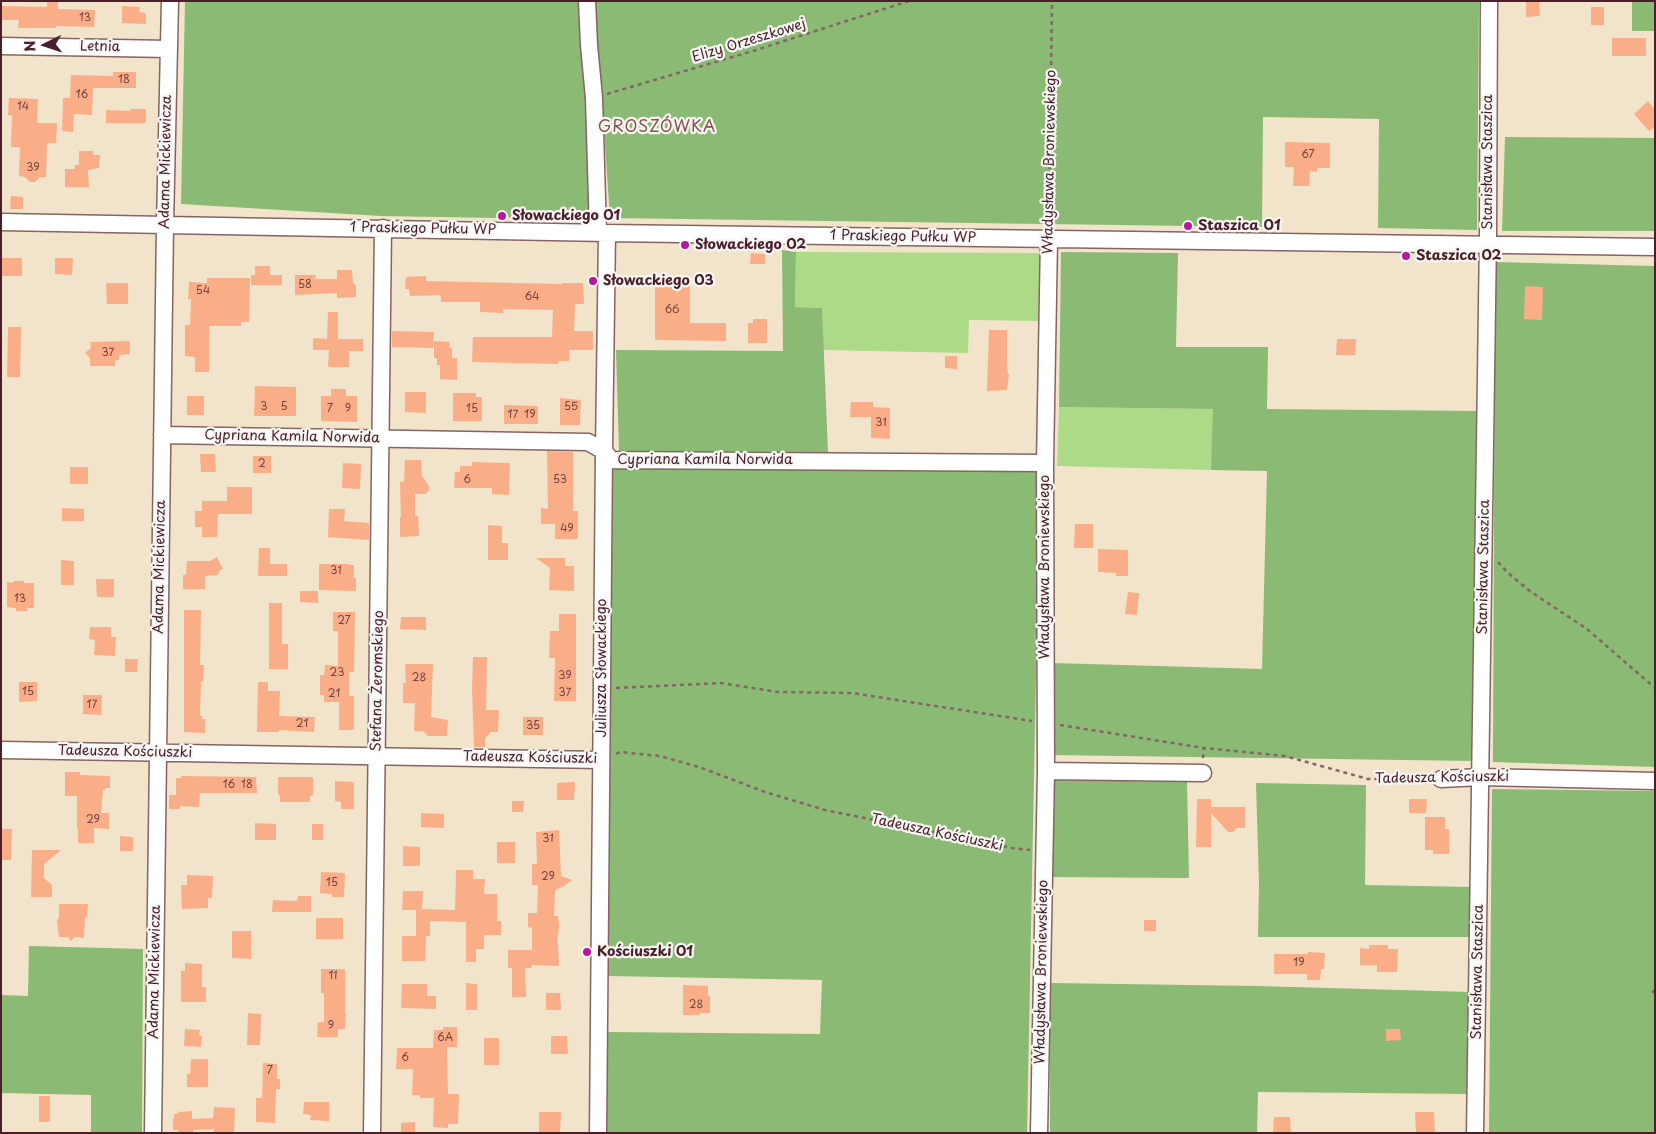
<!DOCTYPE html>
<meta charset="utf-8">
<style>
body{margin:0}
#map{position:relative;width:1656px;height:1134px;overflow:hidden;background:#f2e4cb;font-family:"Playpen Sans",sans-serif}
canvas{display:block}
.frame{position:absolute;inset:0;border:2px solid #4a1f2b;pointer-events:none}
.north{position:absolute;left:20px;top:20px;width:50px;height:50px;-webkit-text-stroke:4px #f6f6f2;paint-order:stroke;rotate:266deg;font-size:14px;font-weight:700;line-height:20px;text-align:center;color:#4a1f2b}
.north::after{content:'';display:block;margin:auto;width:18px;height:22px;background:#4a1f2b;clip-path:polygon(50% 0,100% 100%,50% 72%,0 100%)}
</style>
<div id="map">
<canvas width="1656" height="1134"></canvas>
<div class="frame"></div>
<div class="north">N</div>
</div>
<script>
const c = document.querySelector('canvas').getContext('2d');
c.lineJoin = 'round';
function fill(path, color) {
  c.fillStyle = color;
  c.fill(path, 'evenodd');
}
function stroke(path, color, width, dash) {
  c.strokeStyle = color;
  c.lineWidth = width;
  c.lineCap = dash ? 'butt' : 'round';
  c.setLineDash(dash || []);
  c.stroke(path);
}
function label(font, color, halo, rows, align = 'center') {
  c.font = font + ' "Playpen Sans",sans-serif';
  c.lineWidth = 4.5;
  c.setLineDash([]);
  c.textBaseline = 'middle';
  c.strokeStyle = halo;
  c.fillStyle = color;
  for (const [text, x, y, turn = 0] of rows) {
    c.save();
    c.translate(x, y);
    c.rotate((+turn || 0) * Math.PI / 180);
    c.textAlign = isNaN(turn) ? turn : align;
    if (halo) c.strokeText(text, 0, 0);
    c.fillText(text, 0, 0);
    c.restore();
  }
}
fill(new Path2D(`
 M796,252L1040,253L1041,321L969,320L968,353L823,350L822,308L795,307Z
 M1059,407L1214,409L1211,470L1057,466Z`), '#adda87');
fill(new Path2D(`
 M185,1H581L591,129L590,218H509L508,214H497V218L381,216L181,204Z
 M594,1H1479L1477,230L1378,228L1379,119L1263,117L1262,227L610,218L603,116L595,49Z
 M1632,1H1655V31H1632Z
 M1505,137L1655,138V231H1502Z
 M782,250L796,252L795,307L822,308L828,452L619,451L616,350L783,351Z
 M1061,252L1178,253L1176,347H1268L1267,409L1476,411L1474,761L1050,755L1052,663L1262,669L1267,471L1211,470L1213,409L1059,407Z
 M1495,262L1655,266V767L1493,762Z
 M612,468L1040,471L1027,1133H606L607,1032L820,1034L822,980L608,976Z
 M1050,780L1187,782L1189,878L1050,877Z
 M1256,783L1366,785L1365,885L1473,887L1472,937H1258L1259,884Z
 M1492,789L1655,791V1133H1489Z
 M29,946L143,949L142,1133H91V1095L1,1093V995L28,996Z
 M1050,983L1257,986L1471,992V1094L1258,1092L1257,1133H1050Z`), '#8aba74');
fill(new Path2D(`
 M47,1H58V9L95,10L94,27L56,26V28H18L19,20H1V6L47,7Z
 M1526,1H1539L1540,16L1526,17Z
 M122,6L140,7L139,12L146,13V24L122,23Z
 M1591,7H1604V25H1591Z
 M1612,38H1646V56H1612Z
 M113,72H136V88H93L92,115L74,114L73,132L62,131L63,98H70L71,75L113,76Z
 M9,98L38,99L37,123H57L56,143H47L46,177H40L35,182H30L25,177L19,176L20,147H11L12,115H8Z
 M1648,101L1655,110V127L1649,131L1634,114Z
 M130,109H146V123H106V110L130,111Z
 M1285,142L1330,143V168H1317V172L1310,171L1309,186H1293L1294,167H1285Z
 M79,151H93V155H100L99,168L88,170L89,187H65V169H75V165H79Z
 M11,196L23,197V209H10Z
 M751,253L765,254V264H750Z
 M1,258H22V276H1Z
 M55,258H73L72,275L55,274Z
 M255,266H270V275H282V285H251V275H255Z
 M337,270H352L353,284L356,285V297L337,298V293L295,295V275H316L315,279H337Z
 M426,276V281L562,284V283H583L584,304H575L574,331H593V350H569V361H558V364L472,362L473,337H552L553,310L503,309V313L480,312V302H441V295L410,296L409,289H405L406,277Z
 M207,278H250L249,322H241V326H209V372H195V357L185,356V325H190L191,299H188L189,282L207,283Z
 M106,283H128V304H107Z
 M655,283H690V323H726V341L655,340Z
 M1525,286L1543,287L1542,320L1524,319Z
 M328,312H338V339H363V351H349V367H328L329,350H313V338L327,339Z
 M753,319H767V343H748V323H753Z
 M8,327H21L20,377H7Z
 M989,330H1007V363L1008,374H1009L1007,390L987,391Z
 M392,331L434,332L433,348L392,347Z
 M1337,339H1356L1355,355H1336Z
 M130,341V354L119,355V360H115V366H90V358L85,353L91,348L90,342Z
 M434,341L450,342L449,348H452V358H457V380L440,379V365H437V358H434Z
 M945,356H957V369L945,368Z
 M255,386L296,387V416H254Z
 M331,389H346V396H357V422L321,421V396H331Z
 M405,392H426V413L405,412Z
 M453,393H476V397H482V421H453Z
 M187,396H204V415H187Z
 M560,398L581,400L580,425H560Z
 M851,402H873V407L890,408V439L871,438V417H850Z
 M504,405L538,406V424H504Z
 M547,451L573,452V511H578V539H555V524H541V508L548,509Z
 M200,454H215L216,472H201Z
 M253,456H271V473H253Z
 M405,460H421L422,476L429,486V490L426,494H415V516H418L419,536L400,537V517H401L400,482H404Z
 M472,462L510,463L509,495L492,494V488H454L455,472H460V466H472Z
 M343,463L361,464L360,489L342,488Z
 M70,467H88V484H70Z
 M227,487H252V514H218L217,537H202V527H195V511H202V501H227Z
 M62,508L84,509V521H62Z
 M329,509H345L344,521L369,523V540L328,537Z
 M1075,524H1093V548H1074Z
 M488,525L502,526V543H508V560H488Z
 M259,548H270V564H287V576H258Z
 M1098,549L1128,550V576H1116V573L1098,572Z
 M217,557L223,569L219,571L218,575L205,576V589H183V575H186L187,561H210Z
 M536,558H565V566H574V591L549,590L550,568Z
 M61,560L74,561V585H61Z
 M319,564H349V565H354V578H356V591L319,590Z
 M96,579H114V597H97Z
 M14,581H24V583H34V608H27V611H16V608L7,607V582L13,583Z
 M300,591H318V603L300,602Z
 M1128,592L1139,593L1137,615L1125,614Z
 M269,603H282V644H288V669H269Z
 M184,610H201L200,665H204L203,681H201L200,716H202V719H205V733L184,732Z
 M333,612H355L354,672H349V696H354V730H339V702H324V695H320V675H324L325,665L338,666V631H333Z
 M559,614H576V701H554L555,658H549L550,631H559Z
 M401,617H426V630L400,629Z
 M90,627H111V637H116L115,656L94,655L95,640L89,639Z
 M473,657H487L486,710H499L498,732H491L485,738V747H474L472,689Z
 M125,659H138L137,672H125Z
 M405,664H433L431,717L448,720L447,736H428L423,731H414L415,703H403V683H406Z
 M19,682H37V701L19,702Z
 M258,682H268V691H280L279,716L315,717L314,732L279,730V732H257Z
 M83,695H102L101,715L83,714Z
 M523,717H543V735H523Z
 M65,772H80V775L110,776V788H105V790H103L101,813H109V829L94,828V843H78V828H77V796H65Z
 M181,776L256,777L257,793H200L199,807L180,806V809H169V795H176V778H181Z
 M278,777H313V795L310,796V802H280V795H278Z
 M335,781L354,782V809H341V802L335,801Z
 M575,782L574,800H557V783Z
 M1197,799H1211V807H1245V828H1237L1233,832H1228L1211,813V847H1196Z
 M1409,799H1427L1426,813H1409Z
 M512,801H524L523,812H512Z
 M421,813L444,814V828L421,827Z
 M1425,817H1445V829H1449V854H1433V850H1425Z
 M255,823L276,824V840H255Z
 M312,824H323V840H312Z
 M1,829H12L11,860H1Z
 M559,830L561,876L572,880L564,886L555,890L554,916H558L559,926L557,944H558L559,966L532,965L531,968H525L526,997H512V968H508V950H532V928L528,927V913H537L538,885H532V864H537L536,832Z
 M120,836L133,837V851H120Z
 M497,842H515V863H497Z
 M403,846L420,847V866H403Z
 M32,850H61L44,864V878L52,885V897H31Z
 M456,870H473V879H485L484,894H497V921H501V935H484V949H476V962H466V922L430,921V936H426L425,961H402V936H416V910H402L403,891H423L422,909L455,910Z
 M321,872L345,873L344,897H332V894L320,893Z
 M187,875L213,876L212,898H208V908L182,909L181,885H187Z
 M298,896H311V912H272L273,900L297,901Z
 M59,904H88L87,917H85L84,938L75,937L71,941L68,937H59L57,921L59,917Z
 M316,918H343V939H316Z
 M1144,920H1156V931H1144Z
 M232,931H251V959L232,958Z
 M1369,945H1388V949H1398L1397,972H1377V965H1360V948L1369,949Z
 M1308,952L1325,953L1324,969H1321L1320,980H1307V974H1274V954H1308Z
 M185,963L202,964V987H206V1002H181V971H185Z
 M321,969H345V1014H346L345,1029H338V1037H317L318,1022H324V993H321Z
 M466,983L477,984V1010H466Z
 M402,984H427V996H436V1009L401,1008Z
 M683,985L708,986V996H710V1013H700V1015H683Z
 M546,993H560L561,1010H546Z
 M248,1013L261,1014L260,1045H247Z
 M443,1027H457V1047H447L448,1094H459L458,1124H448V1128L433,1127L434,1098H420V1095H412L413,1069H396L397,1048H433L434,1030H443Z
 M185,1029L200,1030L199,1036H202L201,1047L184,1046Z
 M1386,1029H1400L1401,1040L1386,1041Z
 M551,1036H567L568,1054H551Z
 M484,1038H499V1065H484Z
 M191,1059H208V1087H187V1074H190Z
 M263,1063L277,1064V1079H280V1089H276L275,1123L256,1122V1098H262Z
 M39,1096H50V1122H39Z
 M304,1102H329V1121L310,1120L311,1115L303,1114Z
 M214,1107L235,1108L234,1133H214V1129L193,1130V1133H178V1130H173V1119L174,1118V1114H178V1112L192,1111V1119L213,1118Z
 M539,1112H561L560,1133H539Z
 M1415,1112H1434L1435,1133H1416Z
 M1274,1117H1290L1291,1133H1273Z
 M415,1122V1133H401V1123Z`), '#faae87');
const minor = new Path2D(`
 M587,1L589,45L594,98L598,233
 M1,46L169,49
 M1,222L607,233L1655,247
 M162,435L588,442L604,451L611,460L1045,463
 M1,750L601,760
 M1046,771L1203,773
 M1441,779L1481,777L1655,781
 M153,1133L165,225L170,1
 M372,1133L383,228
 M598,1133L604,451L607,233
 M1039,1133L1046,771L1045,463L1049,239
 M1475,1133L1488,237L1489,1`);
stroke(minor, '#856463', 19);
stroke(new Path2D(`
 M607,94L756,50L909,1
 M1049,225L1052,1
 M1498,562L1508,573L1531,592L1587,629L1655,688
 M616,688L721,683L778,692L852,693L1032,721
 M1060,725L1204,748
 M616,754L620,752L660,756L702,768L765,792L825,810L1012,848L1030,850
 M1203,758L1204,748L1285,756L1368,779L1427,780
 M1655,990L1653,992L1655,993`), '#856463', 2.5, [4, 4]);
stroke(minor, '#fff', 16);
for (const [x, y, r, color] of [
 [502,216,5,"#b5179e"],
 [1188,226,5,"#b5179e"],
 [685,245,5,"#b5179e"],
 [1406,256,5,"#b5179e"],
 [593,281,5,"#b5179e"],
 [587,952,5,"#b5179e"]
]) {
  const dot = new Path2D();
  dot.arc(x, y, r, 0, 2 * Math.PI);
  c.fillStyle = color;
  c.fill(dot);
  stroke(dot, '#f6f6f2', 2);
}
label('11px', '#764342', null, [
 ["13",85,18],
 ["18",124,80],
 ["16",82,95],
 ["14",23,107],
 ["67",1308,155],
 ["39",33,168],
 ["58",305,285],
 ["54",203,291],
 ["64",532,297],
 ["66",672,310],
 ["37",108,353],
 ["3",264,407],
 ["5",284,407],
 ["55",571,407],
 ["7",330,409],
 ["9",348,409],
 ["15",472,409],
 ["17",513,415],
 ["19",530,415],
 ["31",881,423],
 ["2",262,464],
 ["6",467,480],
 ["53",560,480],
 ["49",567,529],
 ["31",336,571],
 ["13",20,599],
 ["27",344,621],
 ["23",337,673],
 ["39",565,676],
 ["28",419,678],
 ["15",28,692],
 ["37",565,693],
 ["21",334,694],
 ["17",92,705],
 ["21",302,724],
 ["35",533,726],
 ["16",229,785],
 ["18",247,785],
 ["29",93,820],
 ["31",548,839],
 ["29",548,877],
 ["15",332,883],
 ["19",1299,963],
 ["11",333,976],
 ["28",696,1005],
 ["9",331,1026],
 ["6A",445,1038],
 ["6",405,1058],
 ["7",270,1071]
]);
label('14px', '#4a1f2b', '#f6f6f2', [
 ["Elizy Orzeszkowej",749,41,-17],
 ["Letnia",100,47,1],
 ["Adama Mickiewicza",166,162,-89],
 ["Władysława Broniewskiego",1050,162,-89],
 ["Stanisława Staszica",1488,162,-90],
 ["1 Praskiego Pułku WP",423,229,1],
 ["1 Praskiego Pułku WP",903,237,1],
 ["Cypriana Kamila Norwida",292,437,1],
 ["Cypriana Kamila Norwida",705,460],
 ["Adama Mickiewicza",160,567,-89],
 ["Władysława Broniewskiego",1045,567,-90],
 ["Stanisława Staszica",1484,567,-89],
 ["Juliusza Słowackiego",602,668,-90],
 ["Stefana Żeromskiego",378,681,-89],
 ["Tadeusza Kościuszki",125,752,1],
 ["Tadeusza Kościuszki",530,758,1],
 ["Tadeusza Kościuszki",1442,778,-1],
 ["Tadeusza Kościuszki",937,833,12],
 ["Adama Mickiewicza",155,972,-89],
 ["Władysława Broniewskiego",1042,972,-89],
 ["Stanisława Staszica",1478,972,-89]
]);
label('bold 14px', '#4a1f2b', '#f6f6f2', [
 ["Słowackiego 01",512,216],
 ["Staszica 01",1198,226],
 ["Słowackiego 02",695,245],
 ["Staszica 02",1416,256],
 ["Słowackiego 03",603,281],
 ["Kościuszki 01",597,952]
], 'left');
c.letterSpacing = '1px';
label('16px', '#88514b', '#f6f6f2', [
 ["GROSZÓWKA",657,128]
]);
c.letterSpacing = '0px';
</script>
